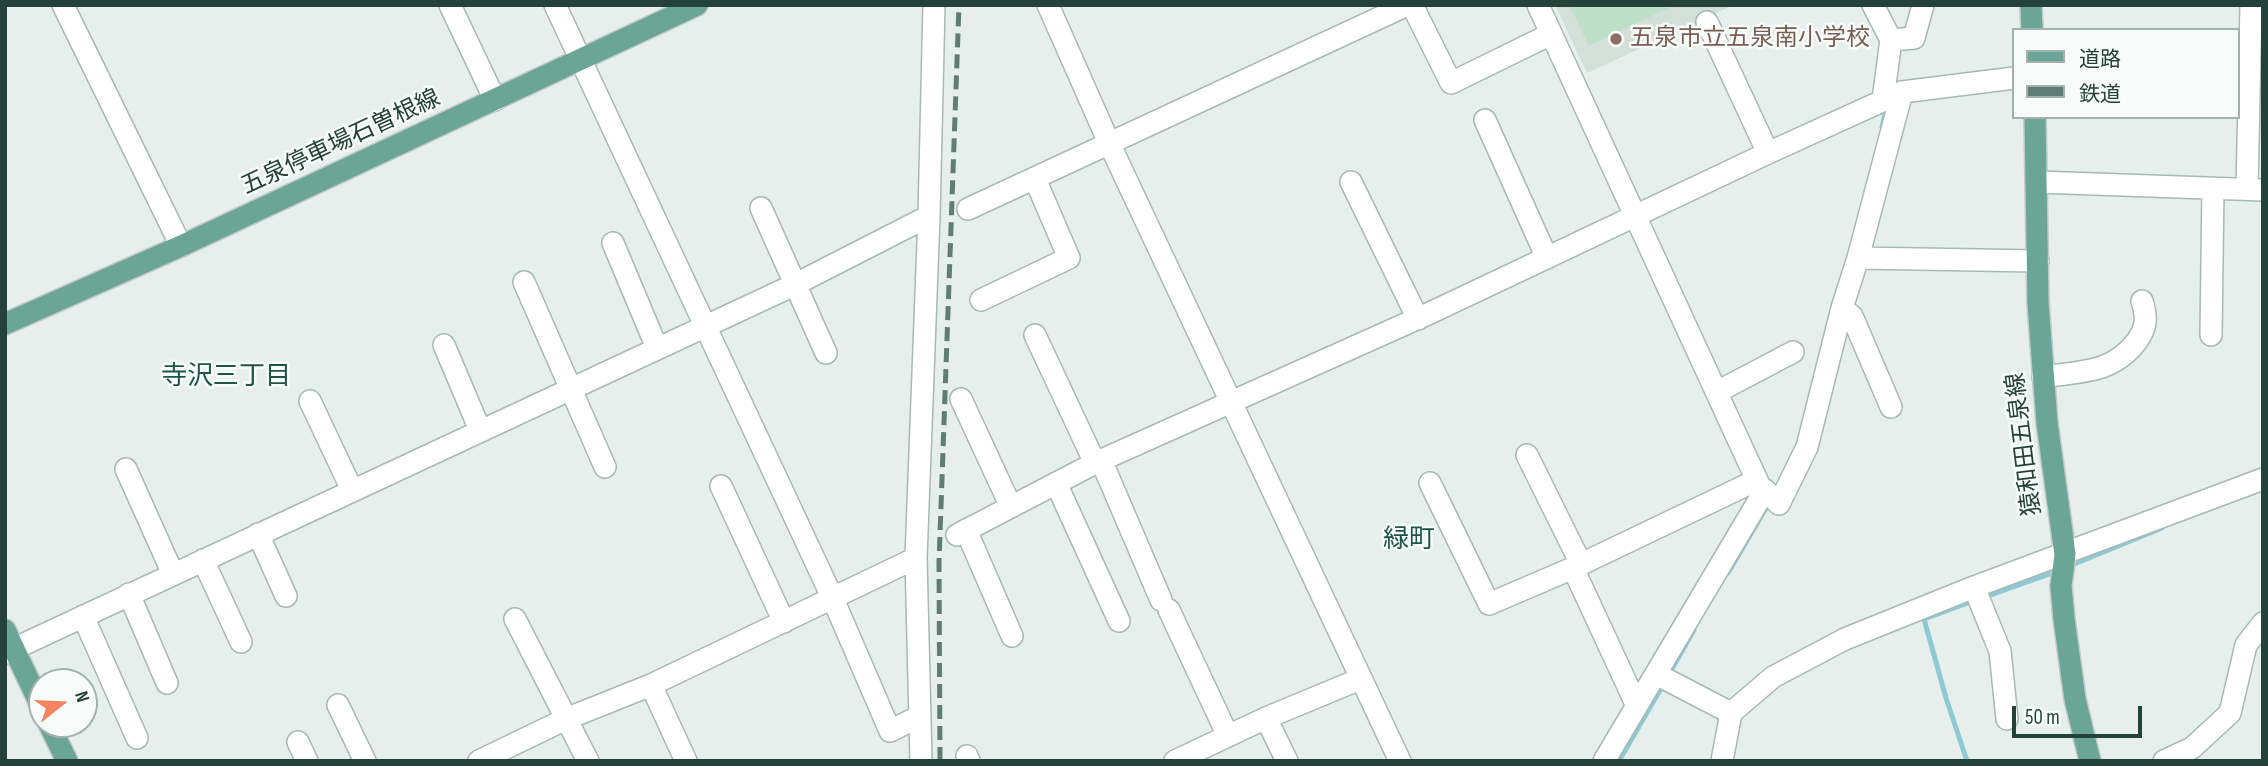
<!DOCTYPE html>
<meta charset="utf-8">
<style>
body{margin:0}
#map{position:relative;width:2268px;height:766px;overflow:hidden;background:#e6efeb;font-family:"Sofia Sans Condensed","Noto Sans JP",sans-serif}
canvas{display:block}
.frame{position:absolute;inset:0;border:7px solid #24423a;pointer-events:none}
.legend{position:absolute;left:2012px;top:28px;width:228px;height:91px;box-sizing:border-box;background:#f7fbf9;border:2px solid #a3b1ad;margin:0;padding:9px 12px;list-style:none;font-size:21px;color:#24423a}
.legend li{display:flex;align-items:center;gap:14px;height:35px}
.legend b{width:35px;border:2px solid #a3b1ad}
.north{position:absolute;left:28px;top:668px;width:70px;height:70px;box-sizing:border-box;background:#f7fbf9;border:2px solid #a3b1ad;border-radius:50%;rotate:72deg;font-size:19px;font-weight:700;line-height:28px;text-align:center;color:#24423a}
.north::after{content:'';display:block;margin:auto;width:24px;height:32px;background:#f4845f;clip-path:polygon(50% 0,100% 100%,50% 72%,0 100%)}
.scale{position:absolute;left:2012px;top:706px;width:130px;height:32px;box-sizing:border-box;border:4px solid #24423a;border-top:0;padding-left:9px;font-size:21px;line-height:24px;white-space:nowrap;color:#24423a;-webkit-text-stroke:5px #f7fbf9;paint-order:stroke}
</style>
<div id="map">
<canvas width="2268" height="766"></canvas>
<div class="frame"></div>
<ul class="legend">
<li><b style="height:9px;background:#6aa596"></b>道路</li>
<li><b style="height:9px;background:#5f7d75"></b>鉄道</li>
</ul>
<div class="north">N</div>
<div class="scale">50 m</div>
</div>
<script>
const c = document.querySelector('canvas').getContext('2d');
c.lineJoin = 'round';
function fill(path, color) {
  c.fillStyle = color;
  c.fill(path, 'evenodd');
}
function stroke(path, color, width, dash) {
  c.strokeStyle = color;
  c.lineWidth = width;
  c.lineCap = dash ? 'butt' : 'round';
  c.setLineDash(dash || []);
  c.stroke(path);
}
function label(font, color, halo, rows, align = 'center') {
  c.font = font + ' "Sofia Sans Condensed","Noto Sans JP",sans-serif';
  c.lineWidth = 5;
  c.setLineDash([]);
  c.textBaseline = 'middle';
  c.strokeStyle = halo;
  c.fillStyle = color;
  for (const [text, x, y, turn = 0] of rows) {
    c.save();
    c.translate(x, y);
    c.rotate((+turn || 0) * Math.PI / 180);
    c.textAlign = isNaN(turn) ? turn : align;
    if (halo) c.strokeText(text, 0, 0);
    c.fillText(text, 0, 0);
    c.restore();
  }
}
fill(new Path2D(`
 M1555,5H1734L1587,73Z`), '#d4dfda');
fill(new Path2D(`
 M1569,5H1675L1589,46Z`), '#bfe0c8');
stroke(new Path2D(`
 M1882,127L1887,106
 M2067,567L2162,528
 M1728,573L1765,510
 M1985,597L2058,571
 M1668,676L1694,630
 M1619,761L1663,685
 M1967,761L1946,698L1924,619L1976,600`), '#8ec9d4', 5);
const minor = new Path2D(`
 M63,5L181,246
 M450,5L495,100
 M555,5L833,599L890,731L920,716
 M1048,5L1110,145L1400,761
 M1412,5L1451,83L1551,34
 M1538,5L1761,489L1765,490L1604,761
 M1873,5L1891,40L1883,100
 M1707,22L1768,153
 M1891,40L1914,38L1923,5
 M1485,120L1547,258
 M1351,182L1418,319
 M2038,182L2263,190
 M2247,189L2251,5
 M761,208L826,353
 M968,209L1407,5
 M613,243L657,348
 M1858,258L2038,261
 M524,282L605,467
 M981,300L1069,258L1035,179
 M1842,308L1852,316L1891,407
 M1035,335L1095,463
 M2211,335L2213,188
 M444,345L480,430
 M2043,377C2081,371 2112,374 2137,341C2147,327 2147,317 2142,301
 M1717,392L1793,352
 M961,399L1011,507
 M310,401L352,490
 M1527,455L1581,564
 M1101,460L1161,600
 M126,469L173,574
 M1056,483L1119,621
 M1430,483L1489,604L1573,568
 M721,486L784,622
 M1765,490L1779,504L1807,447L1842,308L1858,258L1902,92
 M966,530L1012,636
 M258,534L286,596
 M957,535L1095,463L1430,313L1768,153L1902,92L2014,78
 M203,560L241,642
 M1974,587L2000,651L2007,719
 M129,594L167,683
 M1169,610L1228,736
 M83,616L137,738
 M515,619L588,761
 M5,653L794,285L929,216
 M1656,674L1731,713
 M651,685L686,761
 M338,705L365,761
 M1637,706L1573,568L1757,480
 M1266,718L1287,761
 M298,742L307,761
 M967,756L969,761
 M479,761L566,719L651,685L916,558
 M921,761L916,558L929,216L934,5
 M1175,761L1266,718L1360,679
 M1722,761L1731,713L1773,677L1845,639L1974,587L2263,479
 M2164,761L2192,748L2230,713L2246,645L2263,623`);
const major = new Path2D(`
 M2031,5L2032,30
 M2035,117L2038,303L2047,423L2065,554L2061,586L2064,619L2075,699L2090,761
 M5,324L181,246L697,5
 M5,630L42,708
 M49,724L67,761`);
stroke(minor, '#a8b8b2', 24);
stroke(major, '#c2cac8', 24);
stroke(minor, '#fff', 21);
stroke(major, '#6aa596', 21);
stroke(new Path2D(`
 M940,761L939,562L959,5`), '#5f7d75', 5, [14, 7]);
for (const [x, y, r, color] of [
 [1616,39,7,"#8d6e63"]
]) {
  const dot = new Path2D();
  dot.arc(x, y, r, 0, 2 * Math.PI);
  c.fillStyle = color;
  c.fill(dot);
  stroke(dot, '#f7fbf9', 2.5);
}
label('24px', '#785e54', '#f7fbf9', [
 ["五泉市立五泉南小学校",1630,39]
], 'left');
label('24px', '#24423a', '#f7fbf9', [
 ["五泉停車場石曽根線",341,143,-25],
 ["猿和田五泉線",2025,444,-97]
]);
label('26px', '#1f5548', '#f7fbf9', [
 ["寺沢三丁目",226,377],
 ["緑町",1409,540]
]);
</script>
